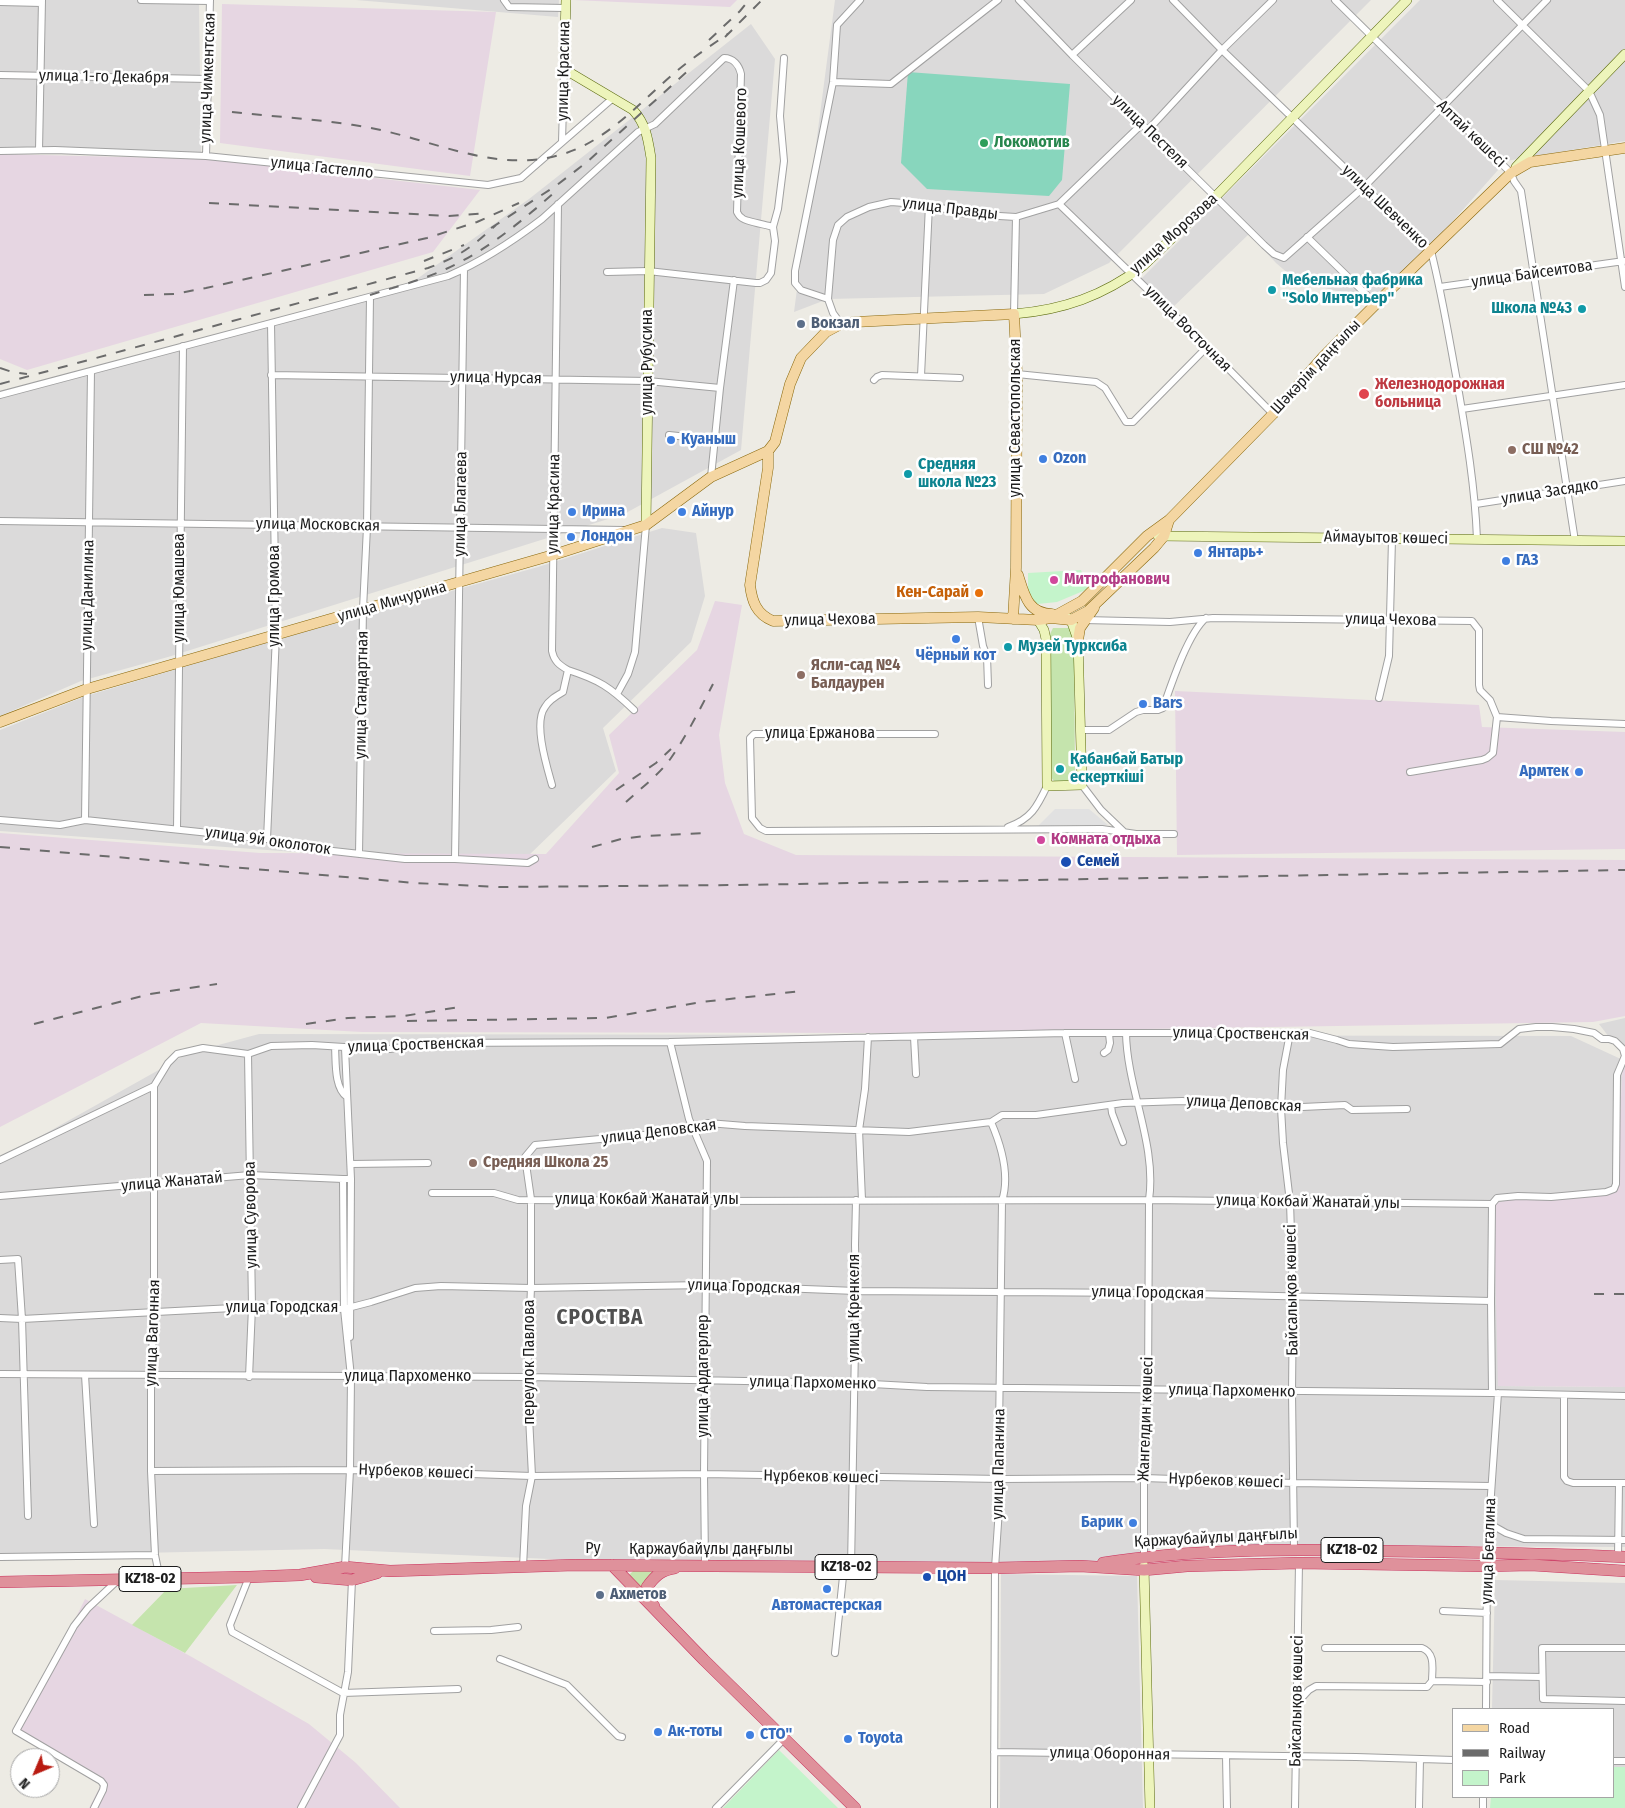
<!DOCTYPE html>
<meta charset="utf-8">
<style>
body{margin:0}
#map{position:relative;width:1625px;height:1808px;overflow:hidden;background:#edebe4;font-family:"Fira Sans Condensed",sans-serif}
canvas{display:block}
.legend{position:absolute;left:1452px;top:1708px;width:162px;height:90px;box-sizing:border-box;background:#fff;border:1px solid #a5a5a5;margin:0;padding:6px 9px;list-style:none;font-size:15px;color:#1d1d1d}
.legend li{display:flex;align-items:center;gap:10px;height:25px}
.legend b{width:25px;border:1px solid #a5a5a5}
.north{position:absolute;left:10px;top:1748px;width:50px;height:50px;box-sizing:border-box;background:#fff;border:1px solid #a5a5a5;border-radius:50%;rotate:225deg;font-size:14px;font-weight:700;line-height:20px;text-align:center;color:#1d1d1d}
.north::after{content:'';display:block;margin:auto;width:18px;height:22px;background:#b91b11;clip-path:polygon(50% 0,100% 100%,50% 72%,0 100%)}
</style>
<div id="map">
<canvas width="1625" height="1808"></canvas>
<ul class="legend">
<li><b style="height:6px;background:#f4d6a2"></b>Road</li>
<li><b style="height:6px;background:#6b6b6b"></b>Railway</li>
<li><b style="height:14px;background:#c4f4cb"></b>Park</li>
</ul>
<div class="north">N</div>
</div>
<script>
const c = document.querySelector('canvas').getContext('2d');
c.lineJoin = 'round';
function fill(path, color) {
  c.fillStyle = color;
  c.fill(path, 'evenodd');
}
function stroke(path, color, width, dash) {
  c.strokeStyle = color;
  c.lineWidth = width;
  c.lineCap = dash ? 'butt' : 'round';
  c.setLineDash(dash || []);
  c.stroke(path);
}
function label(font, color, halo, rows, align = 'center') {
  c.font = font + ' "Fira Sans Condensed",sans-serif';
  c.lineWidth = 5;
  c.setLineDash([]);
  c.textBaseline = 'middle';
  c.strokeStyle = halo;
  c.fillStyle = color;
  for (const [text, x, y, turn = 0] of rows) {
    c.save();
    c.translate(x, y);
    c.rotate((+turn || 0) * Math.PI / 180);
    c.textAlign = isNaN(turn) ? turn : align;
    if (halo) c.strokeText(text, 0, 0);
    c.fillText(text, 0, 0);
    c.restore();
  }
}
fill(new Path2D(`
 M0,0H199L201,152L0,148Z
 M356,0H559L558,17Z
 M835,0H1371L1109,263L1044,294L828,299L794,312Z
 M1420,0H1625V141L1506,161L1381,302L1297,281L1276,263L1249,234L1170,310L1140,280Z
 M751,24L775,59L741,450L624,514L168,657L81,681L0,716V393L407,286L529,199Z
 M662,528L696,533L705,596L691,642L603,728L616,771L527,857L324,854L0,831V730L86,696L265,643L538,567Z
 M1625,1018V1050H1619L1599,1024Z
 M259,1034L1571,1036L1623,1060L1616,1191L1498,1386L1625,1387V1547L1176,1545L1062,1568L573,1560L324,1549L0,1556V1159L189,1053Z
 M1001,1574L1137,1576L1143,1808H1000Z
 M1495,1580L1625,1583V1767H1614V1709H1492Z`), '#dbdada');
fill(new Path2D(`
 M573,0H737L730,7Z
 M222,4L496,12L470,176L220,143Z
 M0,154L207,159L480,190L433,252L27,370L0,359Z
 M715,601L742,605L719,735L725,783L744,834L796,855L1625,860V1016L1593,1022L889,1033L362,1032L201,1023L0,1127V833L260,853L546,854L619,773L609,735L697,650Z
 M1175,691L1479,705L1482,727L1625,732V849L1177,855Z
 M1623,1060H1625V1387L1498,1386L1494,1212L1496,1203L1518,1198L1616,1191Z
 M85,1599L190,1656L309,1724L356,1763L400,1808H89L103,1781L19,1733Z`), '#e6d6e2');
fill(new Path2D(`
 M1053,628H1069L1074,635L1075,777L1068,782L1054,781L1049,775V636Z
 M634,1570L658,1572L643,1589L628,1576Z
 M237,1585L185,1653L132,1625L167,1589Z`), '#c5e4ad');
fill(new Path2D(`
 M1081,570L1088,589L1057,602L1028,605V573Z
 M779,1750L838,1808H723Z
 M1614,1767H1625V1808H1490L1491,1797H1614Z`), '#c4f4cb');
fill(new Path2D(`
 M908,72L1070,84L1062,180L1049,196L927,189L901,163Z`), '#88d6bd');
fill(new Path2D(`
 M1055,809H1089L1108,825L1038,826Z`), '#e1e1e1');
const street = new Path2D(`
 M141,0L210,1
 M504,0L509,7L565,8
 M1019,0L1072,55L1264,245L1274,254L1284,258L1364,187L1547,0
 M1173,0L1222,50L1431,251C1442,294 1449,338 1457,381C1466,434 1475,486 1477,539
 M1335,0L1511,173L1514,181L1521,191L1575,541
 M1497,0L1589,91L1600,115L1625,287
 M0,2L42,3
 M1072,55L1131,0
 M0,75L208,79
 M833,82L891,84L998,0
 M1148,130L1222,50L1273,0
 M562,142L564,69
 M39,150L42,0
 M0,151L55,150L206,156L488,185L521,178L613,98
 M206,156L210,0
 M1059,204L1203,343L1273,414
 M1307,237L1376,304
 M607,272L648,271L756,283H760L766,280L771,273L775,241L773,227L778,209L784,161L780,116L784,58
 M1440,287L1624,261
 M828,299L801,290L795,283V271L833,82L837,25L860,0
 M1014,314L1016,217
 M841,324L833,313L828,299L833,240L838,225L847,217L869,207L891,202L929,205L966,214L1016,217L1059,204L1142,124
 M1017,374L1096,382L1105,388L1126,422H1133L1207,347
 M271,375L648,381L720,388
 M921,376L929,205
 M874,380L877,377L882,375L960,378
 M0,395L448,276C481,262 513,241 542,219L638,132L655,124L724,58C733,58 739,65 741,74L737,212C738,214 740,217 742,218C744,221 767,225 773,227
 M1462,409L1625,385
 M669,435L715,440
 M711,477L720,388L734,280
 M1476,504L1625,481
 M0,521L624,530
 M978,617L983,646L987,656L988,685
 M1084,620L1170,622L1213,618L1472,621L1479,630V685L1480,690L1490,700L1497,717L1493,753L1487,758L1482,760L1410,772
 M568,670C599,680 610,687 634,710
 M617,694L628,674L635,652L646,525
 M1379,698L1389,656L1392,539
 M1497,717L1551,721L1625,724
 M1081,730H1109L1136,712L1143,710H1158L1163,708C1171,685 1188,633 1206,618
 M935,734H754L750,738L752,818L760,828L766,831L1102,829L1136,834H1174
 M552,785C547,767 533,723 545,707C549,700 556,696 563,692L568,670C559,665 554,661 552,651L558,204
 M1082,785L1101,810L1124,832
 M0,820L60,825L85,820L267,839L288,846L405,859H455L528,863L535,859
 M85,820L91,371
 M1008,827C1031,819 1037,807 1047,786
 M177,829L183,346
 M267,839L276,635L271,323
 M359,854L363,609L367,527L370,297
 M455,859L464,269
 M1065,1033L1075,1079
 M1126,1033C1127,1089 1157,1144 1149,1200L1148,1389L1144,1478V1556
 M1290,1033L1283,1070L1281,1108L1283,1143L1290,1202L1293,1296L1292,1392L1294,1549
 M914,1037L916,1074
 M670,1042L689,1119L707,1161L704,1474L705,1565
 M335,1047C336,1062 334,1088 347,1097
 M345,1048L351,1179H343L344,1309L351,1377L350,1470L345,1567
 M1104,1053L1108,1050L1110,1043L1109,1034
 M248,1054L252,1307L249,1377
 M154,1086V1311L151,1376V1471L155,1555L160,1579
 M1111,1105L1112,1113L1123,1142
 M991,1122C1001,1145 1010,1176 1002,1201L999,1432L1001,1479L995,1568L994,1808
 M0,1160L154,1086L168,1063L177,1054L203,1048L248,1054L271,1046L312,1045L360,1048L371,1047L390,1049L428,1043L670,1042L1065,1033H1310L1337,1040L1349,1044L1393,1047L1500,1044L1519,1029L1536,1027H1552L1574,1029L1594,1033L1602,1039H1609L1615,1041L1623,1049L1625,1056
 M351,1164L428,1163
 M432,1193H494L518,1200L707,1201L1149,1200L1492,1204
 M0,1196L250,1175L343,1179
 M862,1200L859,1130L865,1089L868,1037
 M1492,1204L1497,1198L1518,1196L1551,1197L1606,1192L1614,1189L1616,1184L1617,1075L1625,1056
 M0,1260L18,1259L22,1319L28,1516
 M0,1318L22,1319L252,1307L344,1309L371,1302L415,1288L441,1286L531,1288L704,1285L856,1291L1149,1293L1491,1301
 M350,1337L351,1179
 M0,1374L527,1377L854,1383L927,1387L1492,1393L1625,1396
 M85,1375L94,1524
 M1492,1393L1491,1301L1492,1204
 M1564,1395V1477L1567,1481L1573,1483H1625
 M151,1471L350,1470L532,1476L704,1474L1001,1479L1144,1478L1294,1483L1491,1486
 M1490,1524L1506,1533L1524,1539L1625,1540
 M0,1557L155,1555
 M1618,1557L1619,1483
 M523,1567L526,1506L532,1476L527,1377L531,1288V1199L525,1157L535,1145L676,1132L693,1129L708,1123L745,1126L909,1132L991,1122L1002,1115H1036L1123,1103L1182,1101L1281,1108L1345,1105L1352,1110L1407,1109
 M851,1567L856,1291L855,1245L856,1200
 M249,1577L230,1625L232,1632L343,1693L458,1689
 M1443,1611L1487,1613
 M434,1631L491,1630L518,1627
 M1325,1648H1422C1436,1653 1432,1670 1432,1681
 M1625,1648H1542L1543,1699L1625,1701
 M835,1653L844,1567
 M500,1659L567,1685L618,1736L622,1737
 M1487,1676L1542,1677
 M1296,1704L1309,1690L1316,1686L1427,1687L1432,1681L1487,1682
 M1486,1709L1487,1552L1498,1393
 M994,1752L1356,1757L1454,1760
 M1226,1756L1227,1808
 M1614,1761H1625
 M94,1808L103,1790L104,1785L101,1781L16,1731L74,1626L88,1608L118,1580
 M301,1808L340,1735V1715L348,1672L352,1580
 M716,1808L784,1739
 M1295,1808L1299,1563
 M1419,1808L1420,1759
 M1483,1808V1797`);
const secondary = new Path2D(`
 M566,0L564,69L633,110C646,124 648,139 651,158L646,525
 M1516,167L1625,54
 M1014,314C1063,310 1103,296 1143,266L1216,196L1407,0
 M1158,536L1625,541
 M1038,620L1044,630L1046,639L1047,786L1082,785L1078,640L1071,620L1065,616
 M1144,1566L1150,1808`);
const primary = new Path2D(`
 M768,451V468L750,585C752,601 756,614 773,621L978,617L1038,620L1051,618L1071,620L1088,611L1154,548L1164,536L1169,520
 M1018,575C1024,594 1028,614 1052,614
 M1051,618L1082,601L1147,536L1169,520L1273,414L1323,357L1391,289L1511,173L1530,162L1625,148
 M1078,640L1080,628L1094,608
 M0,722L87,689L553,555L646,525L711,477L768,451L775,442L790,384L801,358L826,332L841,324L855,322L1014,314L1017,374L1016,568L1013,619`);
const highway = new Path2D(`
 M1103,1563C1191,1549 1286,1549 1375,1551C1458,1552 1542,1553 1625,1557
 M612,1565L704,1660L855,1808
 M316,1577L352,1580L377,1573
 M0,1582L249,1577L300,1575L345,1567L390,1571L575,1565L995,1568L1080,1566L1144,1570L1187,1566L1299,1563L1487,1566L1531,1565L1625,1571
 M654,1606L649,1600L647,1587C655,1576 661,1570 675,1568`);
stroke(street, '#a1a1a1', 8);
stroke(secondary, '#5b6a0e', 10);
stroke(primary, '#8a680c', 11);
stroke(highway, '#ca325d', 12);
stroke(street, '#fff', 6);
stroke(secondary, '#edf4bb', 9);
stroke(primary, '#f4d6a2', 10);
stroke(highway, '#df919b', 11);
stroke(new Path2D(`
 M725,37L762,0
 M709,40L740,11L749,0
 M232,112C276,117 321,119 365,127C437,139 505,181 579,148C615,131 641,102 671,76C689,60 709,47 729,33
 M209,203L449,216L487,213
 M491,228L557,185L587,162L690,69
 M424,261L464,245
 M144,295L174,294L206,288L427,238L477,222L519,203
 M370,295C395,287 422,280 446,269C486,251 522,221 555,192
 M0,368L12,372L27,374
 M0,384L428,268C460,256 471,248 496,225
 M616,790L656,763L671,749
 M626,802C641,788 659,775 671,758C687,735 700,709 713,684
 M0,847L415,883L501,887L737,885L1625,870
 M592,847L621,839L644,836L707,833
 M407,1021L605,1018L702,1002L802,991
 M34,1024L150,994L217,984
 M306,1024L348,1018L404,1016L459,1007
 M1594,1294H1625`), '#6b6b6b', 2, [10, 10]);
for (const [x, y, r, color] of [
 [984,143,5,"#2e9e5b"],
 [1272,290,5,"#0f9aa8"],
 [1582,309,5,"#0f9aa8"],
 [801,324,5,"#5c6f8a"],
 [1364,394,6,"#e0444e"],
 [671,440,5,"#3f7fe0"],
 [1512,450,5,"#8d6e63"],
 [1043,459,5,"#3f7fe0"],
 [908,474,5,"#0f9aa8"],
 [572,512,5,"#3f7fe0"],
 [682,512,5,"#3f7fe0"],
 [571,537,5,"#3f7fe0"],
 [1198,553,5,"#3f7fe0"],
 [1506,561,5,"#3f7fe0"],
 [1054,580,5,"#d1479c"],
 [979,593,5,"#e8710a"],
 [956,639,5,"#3f7fe0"],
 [1008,647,5,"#0f9aa8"],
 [801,675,5,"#8d6e63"],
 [1143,704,5,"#3f7fe0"],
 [1060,769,5,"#0f9aa8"],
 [1579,772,5,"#3f7fe0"],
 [1041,840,5,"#d1479c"],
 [1066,862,6,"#1a4fb4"],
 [473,1163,5,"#8d6e63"],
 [1133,1523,5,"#3f7fe0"],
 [927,1577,5,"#1a4fb4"],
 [827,1589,5,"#3f7fe0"],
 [600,1595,5,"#5c6f8a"],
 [658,1732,5,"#3f7fe0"],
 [750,1735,5,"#3f7fe0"],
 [848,1739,5,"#3f7fe0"]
]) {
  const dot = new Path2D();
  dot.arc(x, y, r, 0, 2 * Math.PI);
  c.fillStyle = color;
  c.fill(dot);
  stroke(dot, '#fff', 2);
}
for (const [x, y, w] of [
 [1352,1550,62],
 [846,1567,62],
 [150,1579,62]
]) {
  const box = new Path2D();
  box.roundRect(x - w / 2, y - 12.5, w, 25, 4);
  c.fillStyle = '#fff';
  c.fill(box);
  stroke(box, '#1d1d1d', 1);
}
label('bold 15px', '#1d1d1d', null, [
 ["KZ18-02",1352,1550],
 ["KZ18-02",846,1567],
 ["KZ18-02",150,1579]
]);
label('16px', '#1d1d1d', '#fff', [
 ["улица Красина",564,71,-89],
 ["улица 1-го Декабря",104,77,1],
 ["улица Чимкентская",208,78,-88],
 ["улица Пестеля",1150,132,44],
 ["Алтай көшесі",1471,134,44],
 ["улица Кошевого",740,143,-88],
 ["улица Гастелло",322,168,6],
 ["улица Шевченко",1385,207,44],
 ["улица Правды",950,209,7],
 ["улица Морозова",1174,234,-42],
 ["улица Байсеитова",1532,274,-8],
 ["улица Восточная",1188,329,45],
 ["улица Рубусина",648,362,-90],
 ["Шәкәрім даңғылы",1316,367,-47],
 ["улица Нурсая",496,378,1],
 ["улица Севастопольская",1016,418,-90],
 ["улица Засядко",1550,492,-9],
 ["улица Благаева",461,504,-89],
 ["улица Красина",554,504,-89],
 ["улица Московская",318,525,1],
 ["Аймауытов көшесі",1386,538,1],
 ["улица Юмашева",180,588,-90],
 ["улица Данилина",88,595,-89],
 ["улица Громова",275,596,-90],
 ["улица Мичурина",392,602,-16],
 ["улица Чехова",830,620,-1],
 ["улица Чехова",1391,620,1],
 ["улица Стандартная",362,695,-89],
 ["улица Ержанова",820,734],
 ["улица 9й околоток",268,841,8],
 ["улица Сроственская",1241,1034,1],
 ["улица Сроственская",416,1045,-2],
 ["улица Деповская",1244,1104,3],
 ["улица Деповская",659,1132,-7],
 ["улица Жанатай",172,1182,-5],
 ["улица Кокбай Жанатай улы",647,1200],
 ["улица Кокбай Жанатай улы",1308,1202,1],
 ["улица Суворова",251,1215,-91],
 ["улица Городская",744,1287,2],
 ["Байсалықов көшесі",1292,1290,-91],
 ["улица Городская",1148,1293,1],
 ["улица Городская",282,1308],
 ["улица Кренкеля",855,1308,-90],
 ["улица Вагонная",153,1333,-88],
 ["переулок Павлова",530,1362,-90],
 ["улица Ардагерлер",704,1376,-90],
 ["улица Пархоменко",408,1377],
 ["улица Пархоменко",813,1383,1],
 ["улица Пархоменко",1232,1391,1],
 ["Жангелдин көшесі",1146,1419,-88],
 ["улица Папанина",999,1464,-89],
 ["Нұрбеков көшесі",416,1472,2],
 ["Нұрбеков көшесі",821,1477,1],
 ["Нұрбеков көшесі",1226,1481,2],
 ["Қаржаубайұлы даңғылы",1216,1538,-3],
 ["Ру",593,1549],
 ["Қаржаубайұлы даңғылы",711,1550],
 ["улица Бегалина",1489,1551,-88],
 ["Байсалықов көшесі",1297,1701,-89],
 ["улица Оборонная",1110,1754,1]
]);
label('bold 16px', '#27864d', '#fff', [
 ["Локомотив",994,143]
], 'left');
label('bold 16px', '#0d838f', '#fff', [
 ["Мебельная фабрика",1282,281],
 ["\"Solo Интерьер\"",1282,299],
 ["Школа №43",1572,309,"right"],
 ["Средняя",918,465],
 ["школа №23",918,483],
 ["Музей Турксиба",1018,647],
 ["Қабанбай Батыр",1070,760],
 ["ескерткіші",1070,778]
], 'left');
label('bold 16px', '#4e5e75', '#fff', [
 ["Вокзал",811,324],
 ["Ахметов",610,1595]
], 'left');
label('bold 16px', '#be3a42', '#fff', [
 ["Железнодорожная",1375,385],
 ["больница",1375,403]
], 'left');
label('bold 16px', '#366cbe', '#fff', [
 ["Куаныш",681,440],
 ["Ozon",1053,459],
 ["Ирина",582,512],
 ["Айнур",692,512],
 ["Лондон",581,537],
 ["Янтарь+",1208,553],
 ["ГАЗ",1516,561],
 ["Чёрный кот",956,656,"center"],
 ["Bars",1153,704],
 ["Армтек",1569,772,"right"],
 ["Барик",1123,1523,"right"],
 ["Автомастерская",827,1606,"center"],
 ["Ак-тоты",668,1732],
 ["СТО\"",760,1735],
 ["Toyota",858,1739]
], 'left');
label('bold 16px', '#785e54', '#fff', [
 ["СШ №42",1522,450],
 ["Ясли-сад №4",811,666],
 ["Балдаурен",811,684],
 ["Средняя Школа 25",483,1163]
], 'left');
label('bold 16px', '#b23c85', '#fff', [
 ["Митрофанович",1064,580],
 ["Комната отдыха",1051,840]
], 'left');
label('bold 16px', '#c56008', '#fff', [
 ["Кен-Сарай",969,593]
], 'right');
label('bold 16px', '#164399', '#fff', [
 ["Семей",1077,862],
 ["ЦОН",937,1577]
], 'left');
c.letterSpacing = '1px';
label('bold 21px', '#505050', '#fff', [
 ["СРОСТВА",600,1318]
]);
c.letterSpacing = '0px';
</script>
